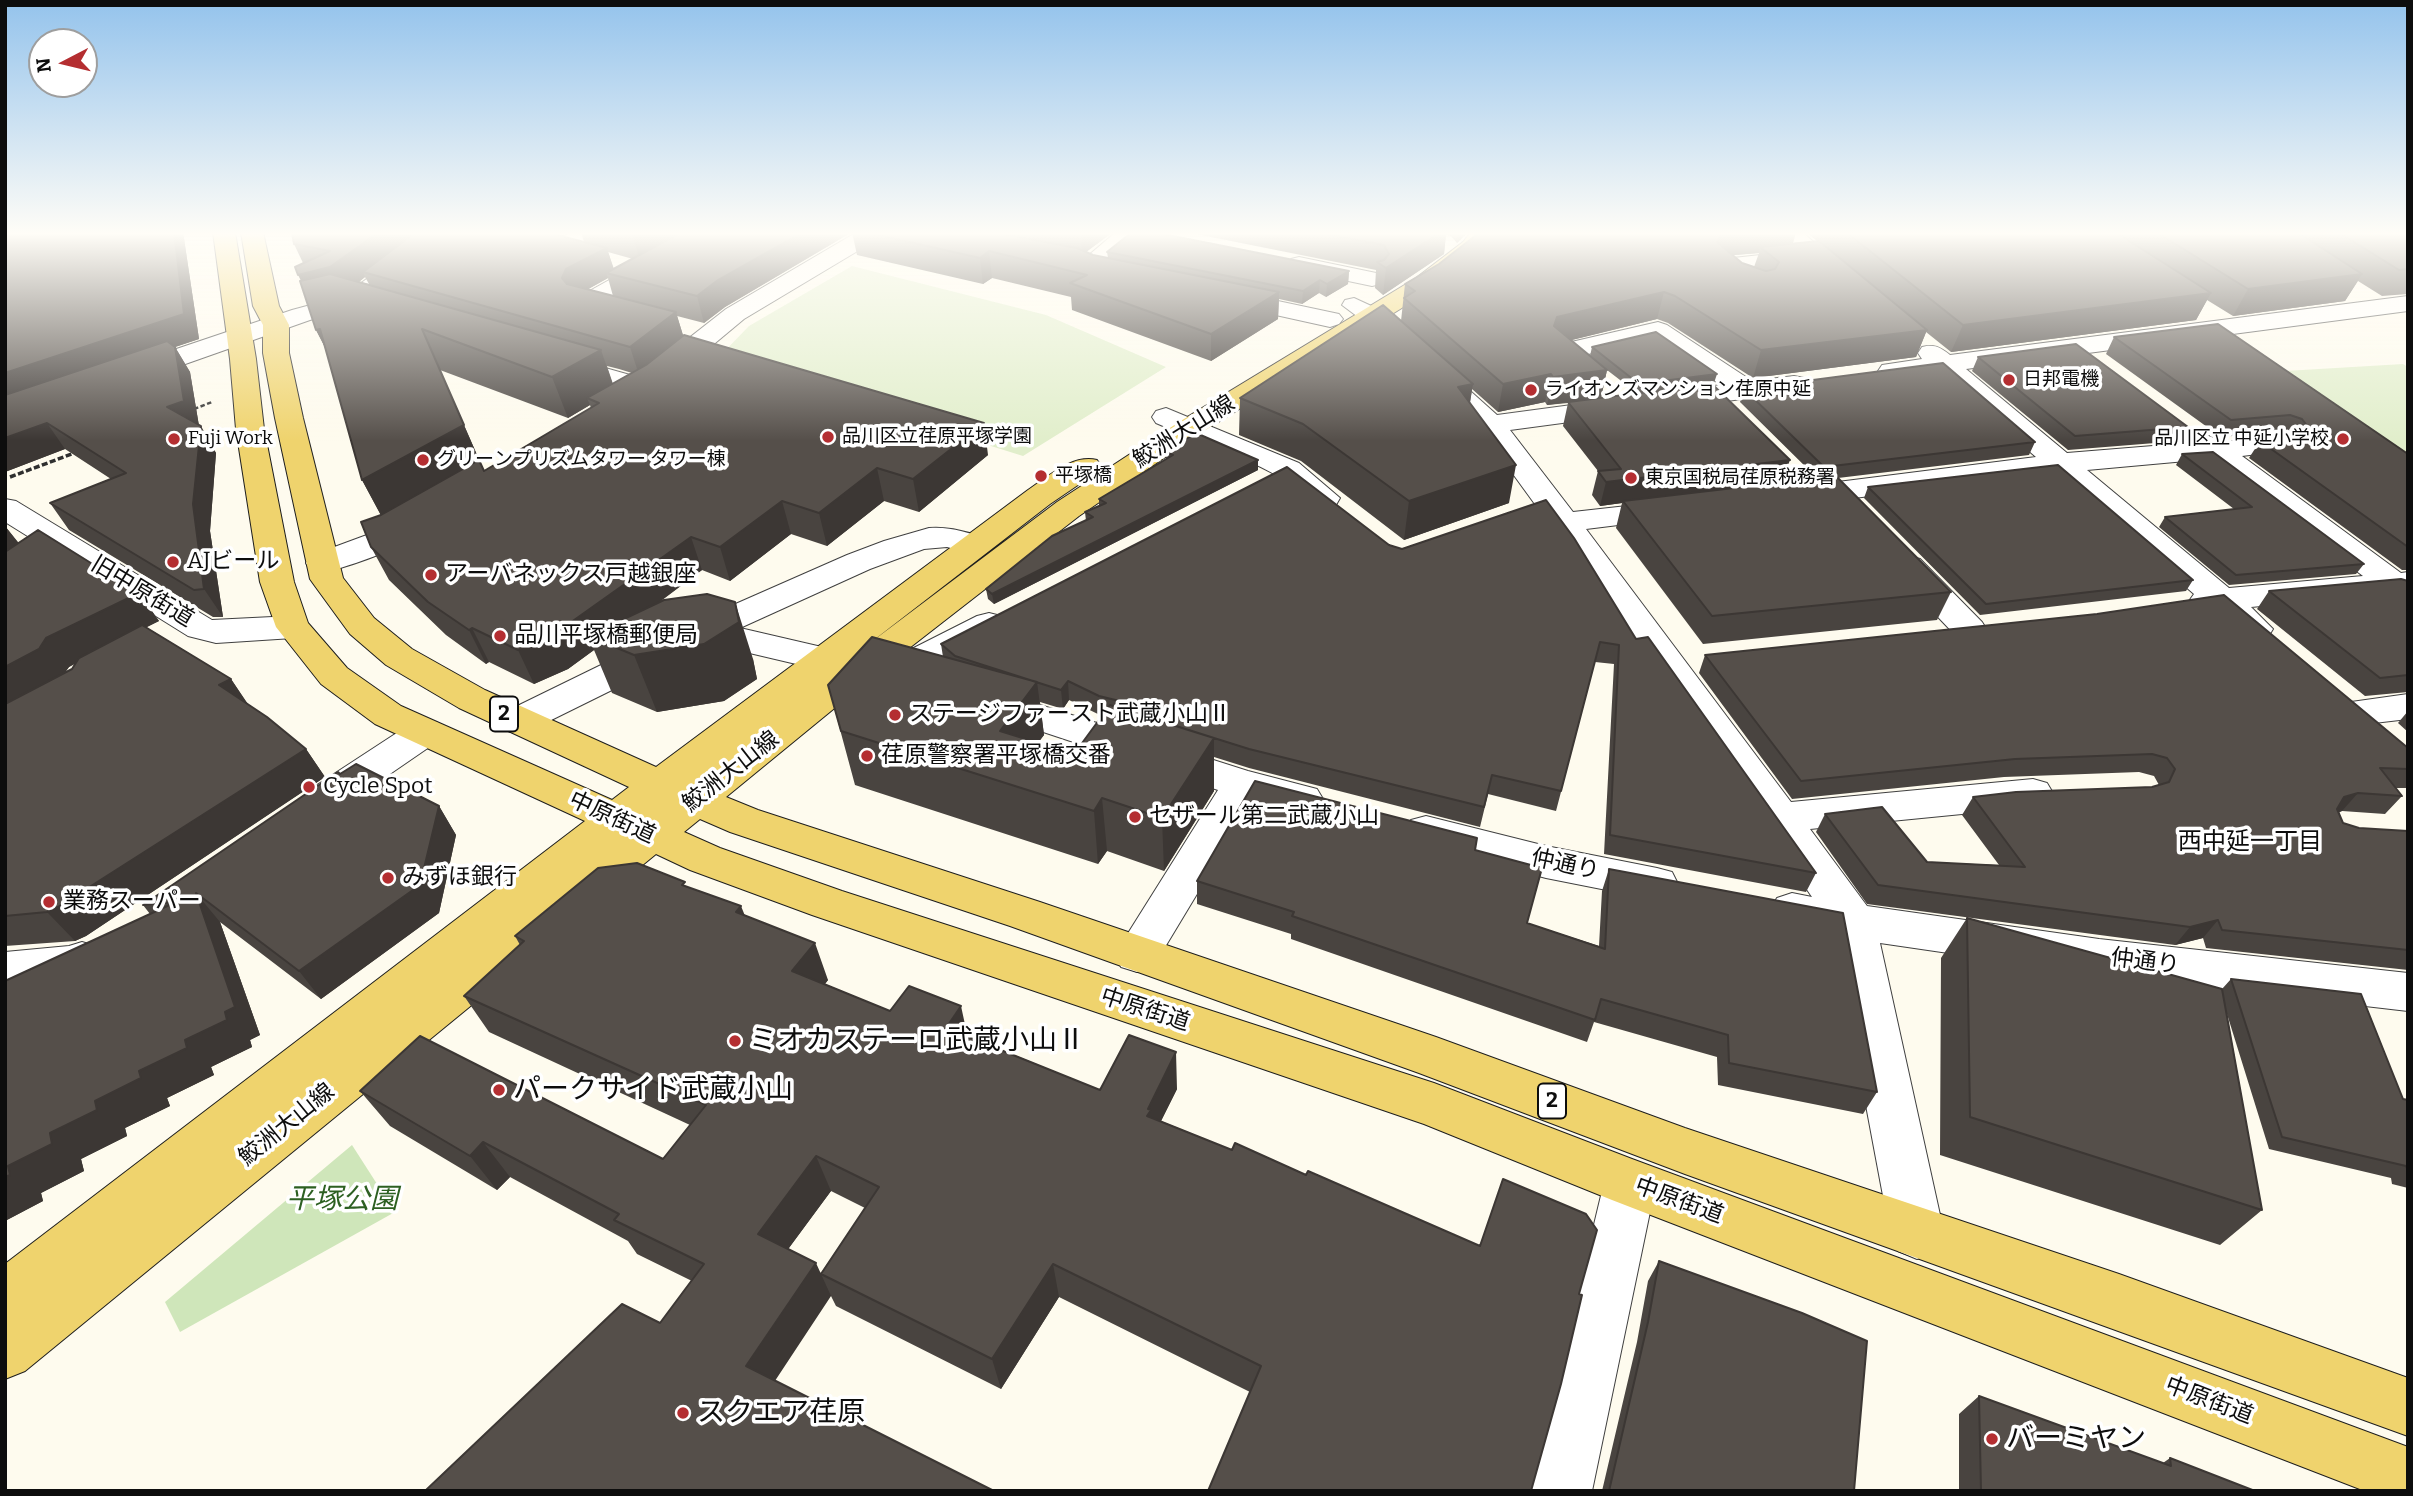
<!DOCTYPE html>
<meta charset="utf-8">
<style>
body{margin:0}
#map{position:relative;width:2413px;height:1496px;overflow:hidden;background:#fefbee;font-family:Bitter,serif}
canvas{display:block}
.frame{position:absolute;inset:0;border:7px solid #0d0d0d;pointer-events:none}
.north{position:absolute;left:28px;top:28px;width:70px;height:70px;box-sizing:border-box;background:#fff;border:2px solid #9e9e9e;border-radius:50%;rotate:263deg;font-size:19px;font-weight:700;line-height:28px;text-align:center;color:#0d0d0d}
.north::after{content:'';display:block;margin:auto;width:24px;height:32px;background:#b42e31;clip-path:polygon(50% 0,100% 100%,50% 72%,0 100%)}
</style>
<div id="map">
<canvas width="2413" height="1496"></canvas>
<div class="frame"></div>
<div class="north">N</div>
</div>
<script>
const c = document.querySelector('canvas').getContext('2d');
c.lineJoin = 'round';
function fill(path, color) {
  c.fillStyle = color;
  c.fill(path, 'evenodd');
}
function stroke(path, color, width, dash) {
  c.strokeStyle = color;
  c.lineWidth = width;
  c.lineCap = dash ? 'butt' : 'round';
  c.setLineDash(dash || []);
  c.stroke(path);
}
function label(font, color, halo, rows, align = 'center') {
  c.font = font + ' Bitter,"Noto Sans JP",serif';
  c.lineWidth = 7;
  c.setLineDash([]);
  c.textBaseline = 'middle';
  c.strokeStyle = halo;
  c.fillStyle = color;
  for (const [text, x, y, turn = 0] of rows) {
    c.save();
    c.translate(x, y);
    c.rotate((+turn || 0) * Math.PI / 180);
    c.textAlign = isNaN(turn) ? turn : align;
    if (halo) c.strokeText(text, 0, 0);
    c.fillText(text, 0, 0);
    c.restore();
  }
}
fill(new Path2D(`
 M352,1145L395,1212L180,1332L165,1302Z`), '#cfe6ba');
fill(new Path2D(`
 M852,266L1046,315L1166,367L1023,456L716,360L749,326Z
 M2403,364L2408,367V471L2268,372Z`), '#e1eecb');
const minor = new Path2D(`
 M429,232H454L362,306L310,320L140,380L130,382L120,380L116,374L120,368L292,310L344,296Z
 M573,232H602L599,237L578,247L595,251L599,256L595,261L587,263L548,253L544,248L548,243Z
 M695,232H723L720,237L595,308L586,310L577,308L574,303L577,298Z
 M857,232H884L881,237L744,319L672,379L662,381L652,379L648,373L652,367L726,309Z
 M1116,232H1141L1102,266L1131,272L1134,277L1131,282C1113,286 1087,281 1076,266Z
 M1777,232H1802L1852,275L1849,280C1832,284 1823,273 1811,263L1746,271L1763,286L1760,291C1742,295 1722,280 1712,266L1716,261L1724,259L1797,251Z
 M1299,257L1381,274L1384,279L1381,284L1372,286L1291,269L1287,264L1291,259Z
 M1226,290L1339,314L1343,319L1339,324L1330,327L1217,302L1214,297L1217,292Z
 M2408,296V311L1966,369L2067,453L2190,443L2194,436C2207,433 2209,437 2221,440C2236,445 2268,432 2289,438L2294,444L2289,450L2242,456L2401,573L2408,572V599L2403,600L2387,594L2251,607L2273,629L2268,637C2238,645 2237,625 2216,613C2211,610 2200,610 2194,608L2189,601L2194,594L2054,473L1798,505L1787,503L1783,496L1787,489L1798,487L2036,457L1938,373L1892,379L1882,377L1878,371L1882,365L1922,359L1918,353L1922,347C1934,344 1940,347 1950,355ZM2208,459L2363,576L2229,588L2087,470Z
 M1354,298L1380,310L1497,415L1721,385L1654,339L1584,355L1605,374L1601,380C1581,384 1561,368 1550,352L1554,346L1658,322L1667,325L1752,381L1794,376L1804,378L1808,384L1804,390L1794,392L1510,430L1573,512L1672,501L1683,503L1688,510L1683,517L1586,529L1791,802L2033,779L2047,783L2053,793L2047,803L2033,807L1810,829L1867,906L2099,939L2408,973V1011L2099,975L1880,943L1944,1233L1936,1251L1917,1259L1898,1251L1890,1233L1834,935L1777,922L1770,910L1777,898L1792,893L1812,897L1694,723L1481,430L1362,320L1342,305L1345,300Z
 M559,355L655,382L659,388L655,394L645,396L550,369L546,363L550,357Z
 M1166,408L1299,463L1340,498L1336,505C1309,511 1297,487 1276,475C1239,454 1195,440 1156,423L1152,417L1156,411Z
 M5,499L16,501L212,620L293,616L305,619L310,627L305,635L293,638L216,643L188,636L5,522Z
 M416,513L427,515L432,522C416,545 350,566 322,573L310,570L306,563L310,556L375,532L405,515Z
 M929,528C949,526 968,533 987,538L992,545L987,552L976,555L947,547L924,549L870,569L740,628L839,651L844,659L839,667L826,671L707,643L531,730L518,734L505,730L499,721L505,712L640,646L847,555L884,541Z
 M1908,556L1920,559L1982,622L1987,630L1982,638L1970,641L1958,638L1896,573L1892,566L1896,559Z
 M989,613L1001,616L1006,624L1001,632L910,679L897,683L884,679L879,671L884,663L977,616Z
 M993,690L1248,771L1317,789L1323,799L1317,809L1303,813L1253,801L1153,967L1137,972L1121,967L1115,954L1218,790L980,711L974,702L980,693Z
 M2408,694V719L2357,725L2344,721L2338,712L2344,703Z
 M425,719L438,723L444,732L438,741L339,809L325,813L311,809L305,799L311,789L412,723Z
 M1426,816L1546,846L1657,868L1672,872L1678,884L1672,896L1657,900L1546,878L1411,842L1405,831L1411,820Z
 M82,942L98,947L104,960L98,973L74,982L5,989V952L69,946Z
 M1630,1159L1648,1166L1656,1183L1592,1491H1530L1604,1183L1612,1166Z`);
const major = new Path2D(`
 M213,232H235L256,359L264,429L294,582L308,623L347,668L401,706L612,800L629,787L459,708L386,665L350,634L315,586L310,579L275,418L263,353V325L253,306L241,232H263L279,306L289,325V353L303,418L343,578L374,618L412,649L485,690L656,767L1028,490C1048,477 1072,454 1097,460L1101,466L1097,472L1050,504L866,646L1057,502L1179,422L1416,278L1463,242L1471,232H1494L1479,252L1434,288L1199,434L1079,516L881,670L726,797L758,810L1040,902L1436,1037L1685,1128L2119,1274L2408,1378V1436L1685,1174L1419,1073L1010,926L730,832L700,819L684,832L720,848L842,891L1434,1083L1632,1159L2408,1447V1491H2365L1612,1200L1424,1124L812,915L690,870L656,854L25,1371L5,1379V1264L585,821L375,724L321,684L276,627L260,582L236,429L230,359Z`);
stroke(minor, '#404040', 2);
stroke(major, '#1e1e1e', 2);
stroke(new Path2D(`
 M194,409L212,402`), '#2f2f2f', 2.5, [4.5, 2.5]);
stroke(new Path2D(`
 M10,477L77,452`), '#2f2f2f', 3.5, [6, 2.5]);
fill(minor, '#fff');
fill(major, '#efd36d');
fill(new Path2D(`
 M5,232H183L199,339L175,347L190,372L199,426L216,453L210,531L223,617H213L69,530L50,503L111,479L65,449L5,472Z
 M562,232L559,235L584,242L581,232H852L725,307L704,323L677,316L683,335L988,455L919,512L884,501L827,546L791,534L730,581L702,570L657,604L753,659L757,679L724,701L657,712L612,693L594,650L568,669L534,684L489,662L486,664L446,635L389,580L371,547L381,515L362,480L326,349L316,330L301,281L303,263L294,244ZM608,252L633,259L614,269ZM365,277L369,284L359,282ZM608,278L613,296L588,289ZM607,366L619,369L632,373L613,384ZM440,370L568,418L590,405L591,408L484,471Z
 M852,232H1113L1086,252L1093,255L1108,258L1107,252L1349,271L1348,284L1326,297L1319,293L1302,304L1279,299L1278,319L1211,361L1072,310L1071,297L992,278L983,284L857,255Z
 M1186,232H1468L1457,243L1451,236L1446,235L1444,254L1383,295L1375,288L1376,270Z
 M1480,232H1796L1793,243L1817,241L1806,232H2408V294L2382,296L2358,281L2345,301L2233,316L2207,300L2196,320L1951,352L1926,332L1916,357L1753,378L1668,323L1657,319L1571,340L1590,356L1592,347L1714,383L1637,393L1607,370L1601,398L1782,482L1817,478L1740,402L1744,389L2035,442L2029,455L1838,478L1951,592L1937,620L1703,644L1616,528L1622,503L1600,506L1592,495L1598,471L1563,426L1568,403L1547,405L1545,402L1498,412L1472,389L1470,402L1509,503L1404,540L1301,461L1239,435L1240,398L1401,321L1405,284L1439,264ZM1759,253L1754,267L1742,263L1733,255Z
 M2114,337L2408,454V570H2402L2249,458L2260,441L2291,437L2279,432L2221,437L2106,354Z
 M1978,357L2188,427L2180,441L2068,450L1972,371Z
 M1165,452L1258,460V470L994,604L988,599L986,589L1086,521L1085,512L1099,506V499L1166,460Z
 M2182,454L2364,564L2356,574L2229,585L2159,527L2165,517L2234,509L2176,465Z
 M1868,487L2193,580L2186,591L1980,615L1864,498Z
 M5,526L18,543L139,593L159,621L146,627L231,679L248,705L306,749L325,777L86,936L75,941L5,946ZM75,663L72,669L65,672L69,667Z
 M1389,545L1636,639L1816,873L1806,892L1604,854L1614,664L1595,662L1556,811L1488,794L1480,827L1249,768L1214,757V791L1164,871L1107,851L1098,864L855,785L828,685L943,657L941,644ZM1069,700L1102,716L1074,754L1038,742L1044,735L1040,702L1063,709Z
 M2408,581V692L2365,696L2257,609L2269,591Z
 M1705,655L2408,769V788H2395L2402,796L2385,814L2342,811L2338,813L2343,823L2359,828L2408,831V970L2206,948L2203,938L2175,945L1867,904L1816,832L1825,814L1927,862L1999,865L1962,815L1973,797L2152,787L2159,785L2154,776L2139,772L2004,777L1792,799L1699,673Z
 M2408,711V732L2398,723Z
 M340,774L439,806L456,835L439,913L321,999L220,922L260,1035L250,1040L252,1047L211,1067L214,1075L167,1098L170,1106L125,1128L127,1136L81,1159L84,1171L41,1193L43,1201L5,1221V981L150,914L143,905Z
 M1475,850L1527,923L1599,946L1602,891L1609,869L1877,1092L1863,1114L1718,1085L1717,1057L1594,1022L1587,1042L1291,939V934L1197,904V881Z
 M687,887L745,916L828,980L825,984L890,1011L968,1036L1100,1090L1177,1089L1161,1121L1232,1150L1306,1175L1480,1246L1586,1214L1250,1392L1059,1297L1001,1389L836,1306L831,1296L660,1323L692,1281L637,1254L628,1241L510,1177L497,1190L390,1126L360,1091L663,1159L690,1125L489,1032L464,996L520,945L515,936ZM831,1191L865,1208L821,1273L788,1249Z
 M1967,918L2222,989L2231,979L2403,1099L2408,1100V1188L2392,1184L2391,1178L2269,1149L2227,1014L2262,1210L2220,1245L1940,1155L1941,958Z
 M1659,1261L1854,1491H1602L1637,1342L1648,1281Z
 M1979,1396L2163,1463L2170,1458L2255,1491H1959V1414Z`), '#494440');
fill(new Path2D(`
 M174,232H183L199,339L5,404V373Z
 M379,232H425L363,272L365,277L343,294L312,302L298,275Z
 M537,232H570H562L542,246Z
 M636,232H690L640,260L632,234Z
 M803,232H852L725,307L704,323L697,296L718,280Z
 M1081,232H1113L1082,255Z
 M1441,232H1446L1444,254L1383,295L1386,268Z
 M1459,232H1468L1457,243Z
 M1727,232H1796L1791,249L1760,247L1759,253L1723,256L1717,242L1721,234Z
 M607,248L615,274L606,273L608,278L576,296L562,278L566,269Z
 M989,251L992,278L983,284L980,258Z
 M1349,271L1348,284L1326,297L1327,284Z
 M2362,274L2345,301L2233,316L2248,289Z
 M1320,280L1319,293L1302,304L1303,291Z
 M1279,292L1278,319L1211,361V334Z
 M1664,292L1657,319L1552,345L1554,326L1557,317Z
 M2211,293L2196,320L1951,352L1963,325Z
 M676,312L684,339L639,375L630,347Z
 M320,329L337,371L316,330Z
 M422,329L498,503L385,523L362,480Z
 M1927,330L1916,357L1753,378L1761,350Z
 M175,347L190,372L199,426L167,407Z
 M601,350L615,391L587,398L590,405L568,418L552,377Z
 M1607,370L1601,398L1547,405L1553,377Z
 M1551,374L1545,402L1498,412L1503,384Z
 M1717,374L1714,383L1637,393L1639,384Z
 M1473,384L1467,421L1458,387Z
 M47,423L65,449L5,472V438Z
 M984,423L988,455L919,512L913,479Z
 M201,426L216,453L210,531L223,617L204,589L193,504Z
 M1258,460V470L994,604L992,594Z
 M1790,460L1781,484L1623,501L1622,503L1600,506L1606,482Z
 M1516,465L1509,503L1404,540L1409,501Z
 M877,468L884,501L827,546L819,513Z
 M782,501L791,534L730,581L720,547Z
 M5,526L22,547L5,559Z
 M691,537L702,570L605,642L588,636L594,650L568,669L534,684L518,650Z
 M139,593L159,621L69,667L62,677L5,708V667L46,638Z
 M735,602L753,659L757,679L724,701L657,712L634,655Z
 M472,628L489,662L486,664L469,630Z
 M231,679L250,707L219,685Z
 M1068,681L1069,700L1063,709L1061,690Z
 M1037,682L1044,735L1008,784L1000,731Z
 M1214,738V791L1164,871L1162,818Z
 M306,749L325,777L86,936L75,941L47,912Z
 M2358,793L2342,811L2328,815L2344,797Z
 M1102,798L1107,851L1098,864L1094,811Z
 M439,806L456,835L439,913L321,999L299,971Z
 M196,893L220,922L260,1035L250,1040L252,1047L211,1067L214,1075L167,1098L170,1106L125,1128L127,1136L81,1159L84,1171L41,1193L43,1201L5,1221V1177L8,1166L50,1133L185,1040Z
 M741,906L756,943L736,912Z
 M2218,920L2203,938L2175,945L2190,927Z
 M815,943L828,980L806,1008L792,971Z
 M961,1006L969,1043L946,1028Z
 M1176,1052L1177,1089L1152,1139L1149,1151L1148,1109Z
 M483,1142L510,1177L497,1190L470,1156Z
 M816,1156L831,1191L775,1267L758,1234Z
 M816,1263L831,1296L765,1396L746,1366Z
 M1053,1264L1059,1297L1001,1389L992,1359Z`), '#3c3734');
const building = new Path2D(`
 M5,232H174L184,314L5,373Z
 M292,232H379L330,267L298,275L295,267L330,251L294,244Z
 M416,232H546L607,248L566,269L562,278L567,284L676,312L630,347L363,272Z
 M622,232H636L632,234Z
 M682,232H803L718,280L697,296L606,273Z
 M865,232H992L1077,248L1093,255L1279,292L1211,334L1070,283L1087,275L989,251L980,258Z
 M1132,232H1153L1349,271L1327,284L1320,280L1303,291L1107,252Z
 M1315,232H1441L1386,268L1377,262L1384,260L1389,254L1384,245Z
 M1480,232H1727L1721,234L1717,242L1742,263L1766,271L1775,269L1779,262L1760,247L1819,241L1927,330L1761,350L1675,296L1664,292L1557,317L1554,326L1607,370L1553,377L1551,374L1503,384L1404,298L1415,291L1405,284L1439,264Z
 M1846,232H2115L2211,293L1963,325Z
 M2156,232H2297L2362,274L2248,289Z
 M2338,232H2408V269L2399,270Z
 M330,274L601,350L552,377L422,329L464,425L362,480L320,329L316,330L300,281Z
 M1383,305L1473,384L1458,387L1516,465L1409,501L1303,424L1240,398Z
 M2218,324L2408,454V547L2260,441L2301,436L2308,427L2302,419L2290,415L2231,420L2114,337Z
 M1656,332L1717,374L1639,384L1592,347Z
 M684,335L984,423L913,479L877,468L819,513L782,501L720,547L691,537L553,635L518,650L472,628L469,630L428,602L371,547L361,522L381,515L479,460L484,471L599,403L587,398L646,365Z
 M167,341L175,347L184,401L167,407L201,426L193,504L204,589L194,590L50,503L126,473L47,423L5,438V395Z
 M2076,344L2188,427L2075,436L1978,357Z
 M1943,363L2035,442L1824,467L1744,389Z
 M1712,384L1790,460L1606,482L1598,471L1621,469L1568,402Z
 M1196,433L1258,460L992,594L986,589L1052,536L1093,517L1085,512L1106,503L1099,499L1173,455L1165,452Z
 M2213,452L2364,564L2236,575L2165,517L2252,507L2182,454Z
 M2058,465L2193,580L1986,604L1868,487Z
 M1287,467L1389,545L1402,549L1546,500L1574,538L1636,639L1648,637L1816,873L1610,835L1619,645L1600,642L1561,791L1492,775L1484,807L1249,749L1131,712L1136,705L1099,696L1068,681L1061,690L955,656L941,644Z
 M1836,476L1951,592L1712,616L1623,501Z
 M38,530L139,593L46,638L39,649L5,667V552Z
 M2401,579L2408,581V675L2380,678L2269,591Z
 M707,594L735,602L739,622L704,644L634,655L588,636L664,600Z
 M2224,595L2408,748V769L2380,768L2402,796L2358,793L2344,797L2337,809L2343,823L2359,828L2408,831V950L2222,930L2218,920L2190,927L1878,885L1825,814L1882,807L1927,862L2025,867L1973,797L2016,792L2152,787L2169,782L2175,769L2167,758L2152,754L2015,759L1801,781L1705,655L2097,614Z
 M142,625L231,679L219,685L267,717L306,749L58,907L47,912L5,916V704L72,669L79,658Z
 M872,637L1037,682L1000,731L1074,754L1110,705L1214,738L1162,818L1102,798L1094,811L841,731L828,685Z
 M356,764L439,806L420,885L299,971L196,893L235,1007L225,1012L227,1020L185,1040L187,1048L139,1071L141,1078L95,1101L97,1110L50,1133L52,1144L8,1166L10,1175L5,1177V981L176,902L143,905L338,772L340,774Z
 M1255,781L1477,838L1475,850L1542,868L1527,923L1605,949L1609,869L1843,913L1877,1092L1729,1063L1728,1035L1601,999L1595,1020L1292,916L1294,912L1197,881Z
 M637,863L685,882L682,885L741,906L736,912L815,943L792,971L890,1011L909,986L961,1006L946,1028L1100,1090L1129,1035L1176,1052L1148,1109L1151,1110L1147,1116L1232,1150L1235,1143L1306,1175L1308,1171L1480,1246L1503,1179L1586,1214L1597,1230L1579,1294L1582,1295L1561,1384L1531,1491H1208L1261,1366L1053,1264L992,1359L821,1274L879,1187L816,1156L758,1234L816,1263L746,1366L994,1491H425L622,1304L660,1323L704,1264L614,1220L619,1214L483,1142L470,1156L360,1091L420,1036L663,1159L706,1105L464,996L524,941L515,936L598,868Z
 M1967,918L2222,989L2262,1210L1970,1117Z
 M2231,979L2361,994L2403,1099L2408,1100V1171L2406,1166L2282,1137Z
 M1659,1261L1802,1313L1867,1341L1854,1491H1609L1648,1322Z
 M1979,1396L2171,1466L2170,1458L2255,1491H1981Z`);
fill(building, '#554f4a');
stroke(building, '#3c3734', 2);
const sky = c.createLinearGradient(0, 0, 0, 441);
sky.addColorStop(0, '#94c3ec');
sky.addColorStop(0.53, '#fffdf7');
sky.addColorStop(1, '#fffdf700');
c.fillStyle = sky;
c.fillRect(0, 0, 2413, 441);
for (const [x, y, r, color] of [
 [2009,380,7,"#b42e31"],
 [1531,390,7,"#b42e31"],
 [828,437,7,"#b42e31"],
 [174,439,7,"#b42e31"],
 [2343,439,7,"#b42e31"],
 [423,460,7,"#b42e31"],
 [1041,476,7,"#b42e31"],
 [1631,478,7,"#b42e31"],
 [173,562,7,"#b42e31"],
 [431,575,7,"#b42e31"],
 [500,636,7,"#b42e31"],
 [895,715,7,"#b42e31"],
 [867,756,7,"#b42e31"],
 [309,787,7,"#b42e31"],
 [1135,817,7,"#b42e31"],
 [388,878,7,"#b42e31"],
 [49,902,7,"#b42e31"],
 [735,1041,7,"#b42e31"],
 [499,1090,7,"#b42e31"],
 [683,1413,7,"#b42e31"],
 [1992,1439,7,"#b42e31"]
]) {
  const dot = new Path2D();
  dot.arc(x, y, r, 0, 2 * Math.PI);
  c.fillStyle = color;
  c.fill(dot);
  stroke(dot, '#fff', 2.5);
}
label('19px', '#0d0d0d', '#fff', [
 ["日邦電機",2023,380],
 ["ライオンズマンション荏原中延",1545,390],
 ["品川区立荏原平塚学園",842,437],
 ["Fuji Work",188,439],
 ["品川区立 中延小学校",2329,439,"right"],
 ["グリーンプリズムタワー タワー棟",437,460],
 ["平塚橋",1055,476],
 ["東京国税局荏原税務署",1645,478]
], 'left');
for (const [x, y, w] of [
 [504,714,28],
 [1552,1101,28]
]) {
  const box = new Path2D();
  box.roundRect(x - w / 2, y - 17.5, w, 35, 5);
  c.fillStyle = '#fff';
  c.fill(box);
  stroke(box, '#0d0d0d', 2);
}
label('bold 21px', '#0d0d0d', null, [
 ["2",504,714],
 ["2",1552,1101]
]);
label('23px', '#0d0d0d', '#fff', [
 ["鮫洲大山線",1184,432,-32],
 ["旧中原街道",142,592,31],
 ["鮫洲大山線",731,772,-38],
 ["中原街道",612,818,25],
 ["仲通り",1565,865,12],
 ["仲通り",2145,962,7],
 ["中原街道",1145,1010,18],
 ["鮫洲大山線",287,1125,-39],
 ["中原街道",1679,1201,20],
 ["中原街道",2209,1401,21]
]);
label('23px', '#0d0d0d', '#fff', [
 ["AJビール",187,562],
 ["アーバネックス戸越銀座",445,575],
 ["品川平塚橋郵便局",514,636],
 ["ステージファースト武蔵小山Ⅱ",909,715],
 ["荏原警察署平塚橋交番",881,756],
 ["Cycle Spot",323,787],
 ["セザール第二武蔵小山",1149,817],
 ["みずほ銀行",402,878],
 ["業務スーパー",63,902]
], 'left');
label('24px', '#0d0d0d', '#fff', [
 ["西中延一丁目",2250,842]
]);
label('28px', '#0d0d0d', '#fff', [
 ["ミオカステーロ武蔵小山Ⅱ",749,1041],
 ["パークサイド武蔵小山",513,1090],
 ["スクエア荏原",697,1413],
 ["バーミヤン",2006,1439]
], 'left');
label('italic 28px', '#2d6022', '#fff', [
 ["平塚公園",342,1200]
]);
</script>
